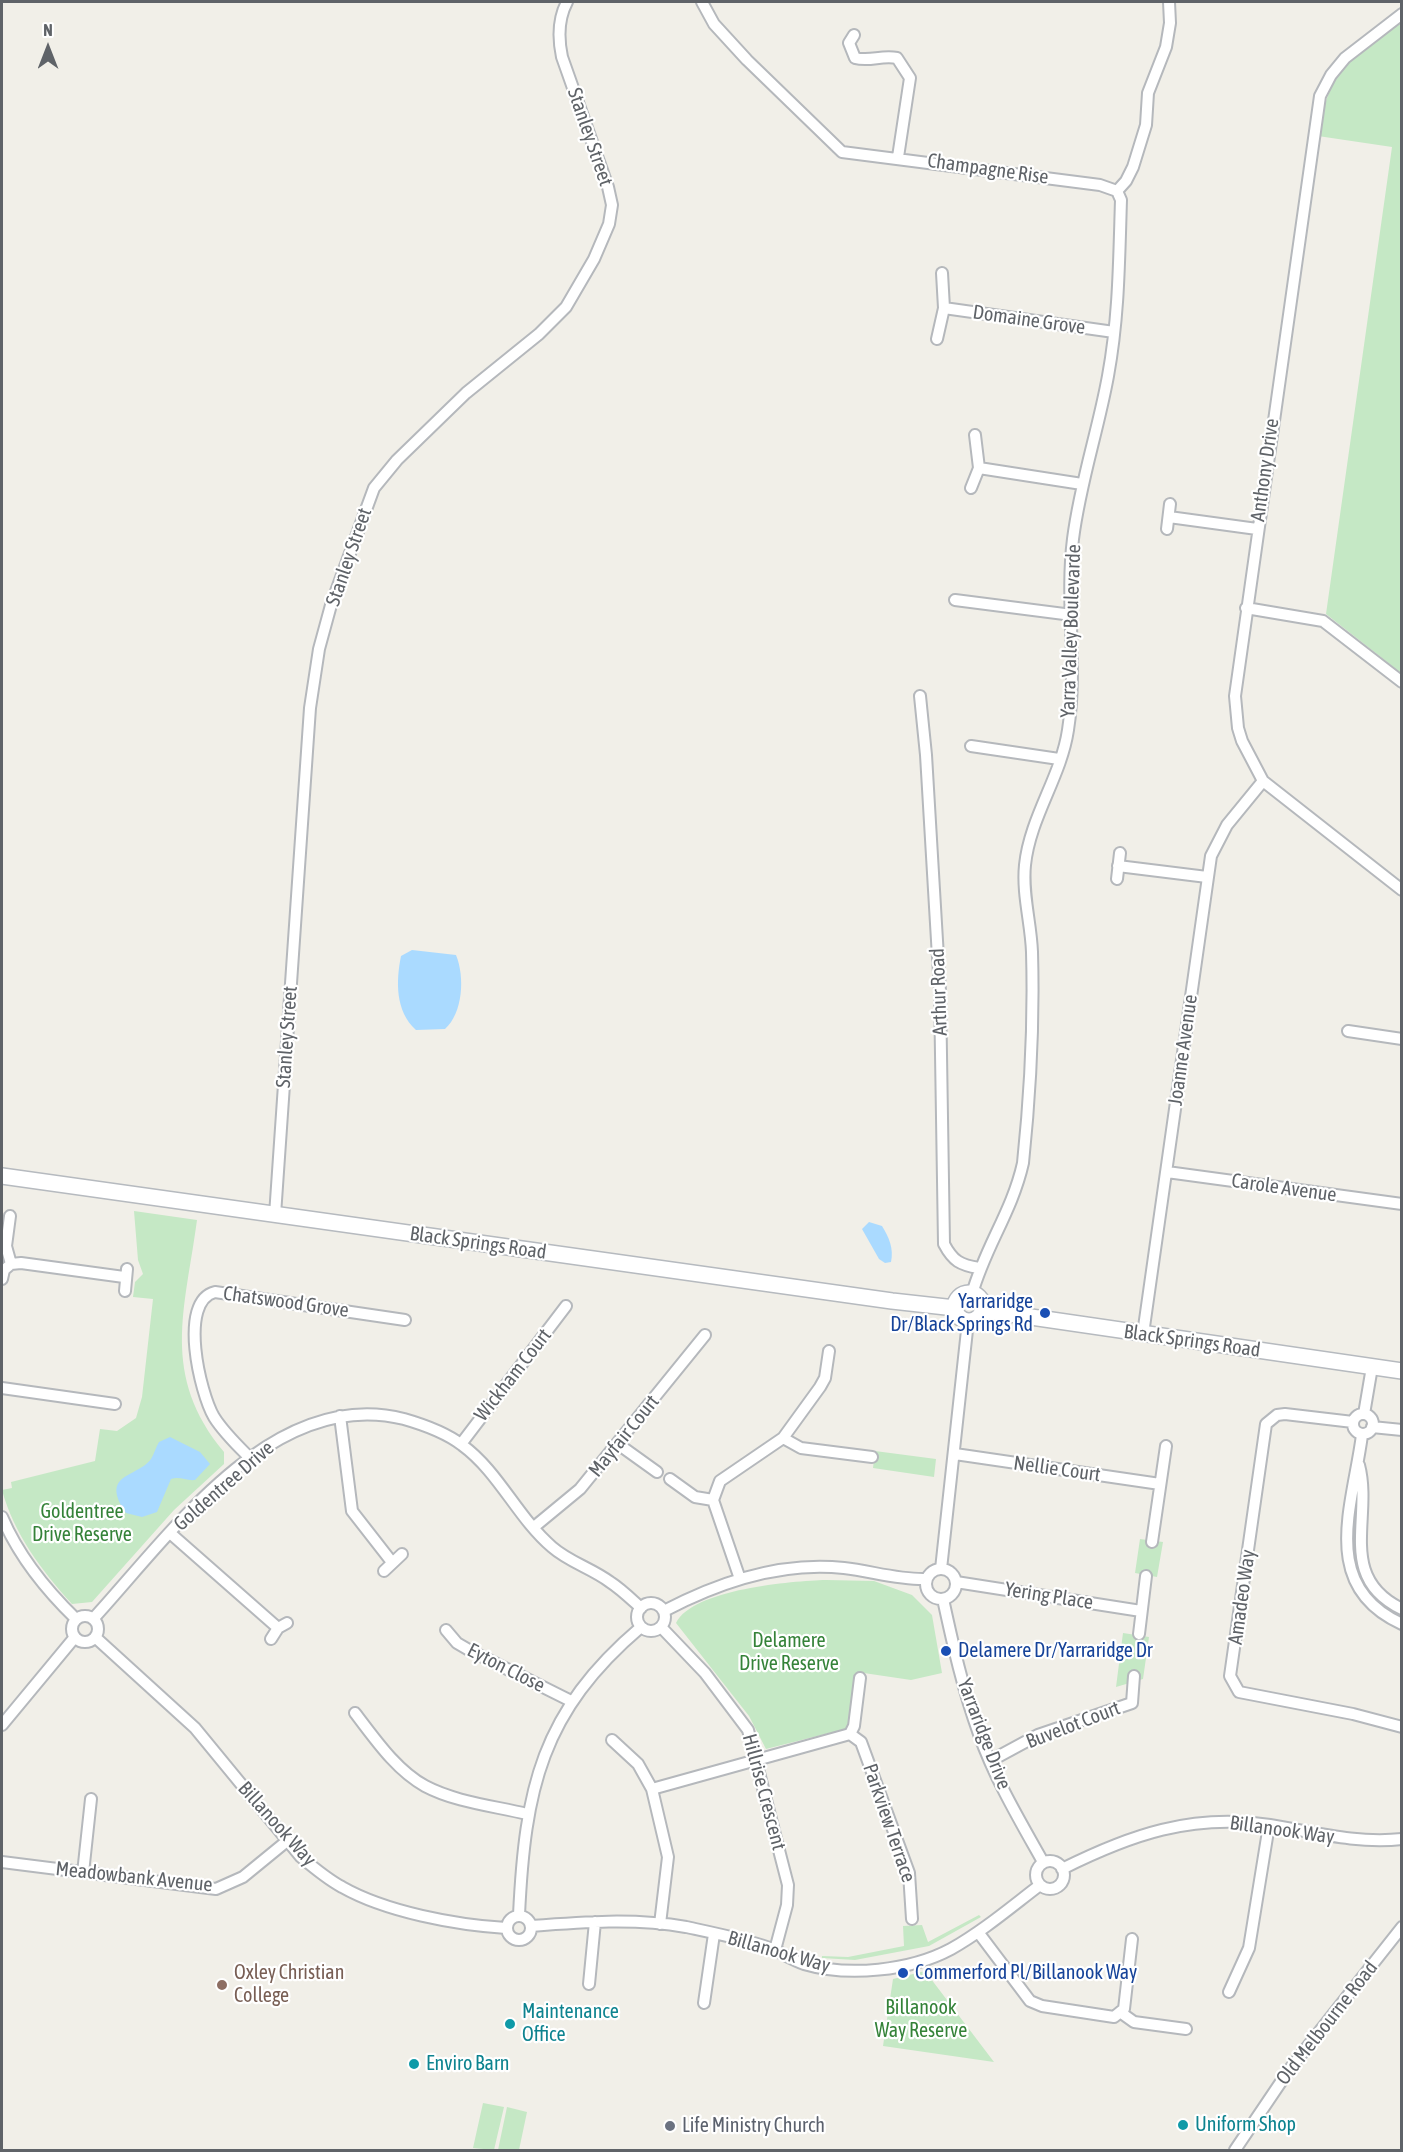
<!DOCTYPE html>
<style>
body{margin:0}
#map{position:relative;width:1403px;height:2152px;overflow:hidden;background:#f1efe8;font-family:"Asap Condensed",sans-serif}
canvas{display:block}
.frame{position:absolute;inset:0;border:3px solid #5f6368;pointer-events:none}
.north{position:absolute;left:18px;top:18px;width:60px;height:60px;-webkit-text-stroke:4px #fff;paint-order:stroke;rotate:0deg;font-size:16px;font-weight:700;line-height:24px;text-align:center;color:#5f6368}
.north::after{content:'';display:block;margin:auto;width:21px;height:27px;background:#5f6368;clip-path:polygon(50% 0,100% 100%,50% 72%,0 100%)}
</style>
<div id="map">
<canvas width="1403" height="2152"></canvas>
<div class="frame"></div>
<div class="north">N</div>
</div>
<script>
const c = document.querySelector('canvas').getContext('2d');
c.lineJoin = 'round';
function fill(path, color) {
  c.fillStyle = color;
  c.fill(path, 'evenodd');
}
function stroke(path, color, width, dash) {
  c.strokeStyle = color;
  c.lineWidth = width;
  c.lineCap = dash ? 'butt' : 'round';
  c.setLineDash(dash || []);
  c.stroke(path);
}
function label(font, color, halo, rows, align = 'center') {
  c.font = font + ' "Asap Condensed",sans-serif';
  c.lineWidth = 4.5;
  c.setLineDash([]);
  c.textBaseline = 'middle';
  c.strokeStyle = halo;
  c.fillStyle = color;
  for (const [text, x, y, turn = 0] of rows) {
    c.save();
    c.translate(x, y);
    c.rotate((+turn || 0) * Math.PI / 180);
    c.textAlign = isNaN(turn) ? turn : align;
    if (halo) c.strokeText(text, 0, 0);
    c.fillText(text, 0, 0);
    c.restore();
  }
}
fill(new Path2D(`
 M1401,21V673L1326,614L1392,147L1318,136C1331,66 1346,61 1401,21Z
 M134,1211L197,1220C185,1310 160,1375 224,1452V1464L174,1510L92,1602L72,1604C42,1571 14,1534 2,1490L12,1488L11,1482L95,1461L100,1429L117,1431L136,1418L142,1397L153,1299L133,1297L135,1282L143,1274L138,1260Z
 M875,1451L936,1459L934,1477L873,1468Z
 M1140,1539L1163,1542L1157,1577L1135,1573Z
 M826,1580L874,1581L912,1595L932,1615L942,1673L911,1680L857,1672L849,1728L766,1749L749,1716L676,1623C693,1589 792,1581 826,1580Z
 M1123,1633L1149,1637L1143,1679L1116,1687Z
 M979,1915L981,1917L929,1946L855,1960L822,1958V1956L848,1957L904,1946L903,1926L922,1925L928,1942Z
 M925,1971L994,2062L883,2046L893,1979Z
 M483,2103L504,2107L494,2150L473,2148Z
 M507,2107L527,2112L519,2150H498Z`), '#c5e8c5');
fill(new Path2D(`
 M412,950L456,955C465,977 463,1013 445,1029L416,1030C395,1011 396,981 401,956Z
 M869,1222L882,1226C889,1237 894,1249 891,1262L885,1263L879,1259L862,1229Z
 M170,1437L200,1452L210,1464L195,1480C186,1481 180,1476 171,1479L157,1512L142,1517L126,1513C99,1473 137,1478 151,1459C154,1454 156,1447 159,1442Z`), '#aadaff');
const minor = new Path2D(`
 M702,2L714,24L747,60L842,152L1100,185L1117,191
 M1402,14L1345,58L1331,75L1320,96L1235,696L1238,728L1242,741L1263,781L1402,890
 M854,35L849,43L855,58C870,62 881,55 897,58L910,78L898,157
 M944,308L1114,332
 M937,339L944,308L942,273
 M979,468L1082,484
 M971,488L979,468L975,435
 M1169,517L1257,529
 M1167,529L1170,504
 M955,600L1072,615
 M1246,608L1323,621L1402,682
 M920,696L926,755L940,991L944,1244C953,1261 960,1265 979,1268
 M971,746L1059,759
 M1118,866L1207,877
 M1117,879L1120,853
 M1348,1031L1402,1039
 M1167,1172L1402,1204
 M275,1215L310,708L319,649L331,605L374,488L397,460L466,393L539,334L566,307L594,259L609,224L612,205L608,187L562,57C558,38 558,19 567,2
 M10,1216L6,1246L11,1264
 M11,1264L21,1263L124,1277
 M2,1279L4,1270L11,1264
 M125,1291L127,1269
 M972,1294C985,1247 1012,1212 1023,1163C1030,1096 1034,1020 1032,952C1031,923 1022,894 1025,865C1030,817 1061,777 1068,730C1078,666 1065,602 1073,539C1080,483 1098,431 1108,376C1119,316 1119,261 1121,200L1117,191L1126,181L1133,167L1146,125L1148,93L1166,47L1170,23L1169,2
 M1143,1334L1211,856L1227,825L1263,781
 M2,1388L115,1404
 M1353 1424a10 10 0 1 1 20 0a10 10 0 1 1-20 0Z
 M1364,1414L1372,1367
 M340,1416L352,1511L391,1561
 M1353,1422L1285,1414L1277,1415L1266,1424L1230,1676L1239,1692L1353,1714L1402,1727
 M1372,1427L1402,1430
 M1362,1435C1353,1505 1318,1586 1402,1624
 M783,1438L801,1448L872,1457
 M461,1444L566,1306
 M618,1444L657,1472
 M955,1454L1160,1484
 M251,1459C238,1446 224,1433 214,1417C200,1393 178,1301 215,1292L405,1320
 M1359,1465C1373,1518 1336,1577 1402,1609
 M670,1479L695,1497L713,1500
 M2,1517C19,1557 45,1589 76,1619
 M534,1527L580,1489L705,1335
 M170,1533L278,1628
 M1152,1542L1166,1446
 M926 1584a15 15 0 1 1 30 0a15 15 0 1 1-30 0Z
 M941,1569L968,1321
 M384,1571L402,1554
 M740,1579L713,1500L720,1481L783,1438L820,1387L825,1378L829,1351
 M956,1582L1141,1611
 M943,1599C953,1645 963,1690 979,1734C995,1779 1020,1821 1043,1862
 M637 1617a14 14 0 1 1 28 0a14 14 0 1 1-28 0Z
 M664,1611C719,1582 780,1561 844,1568C871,1571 899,1580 926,1579
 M72 1629a13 13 0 1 1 26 0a13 13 0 1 1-26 0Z
 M93,1619C171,1534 273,1386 404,1419C425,1425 445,1432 462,1445C499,1472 517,1517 552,1547C569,1562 591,1568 610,1582C621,1589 631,1599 641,1608
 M661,1627L705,1673L748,1730L788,1885L787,1905L775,1950
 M446,1630L457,1643L469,1650L571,1701
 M1139,1634L1146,1576
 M95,1637L195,1728L301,1857C314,1868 327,1879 342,1887C386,1912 456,1925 506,1928
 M271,1639L278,1628L287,1623
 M355,1713C375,1739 396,1770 425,1786C455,1802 494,1806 527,1814
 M2,1725L75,1637
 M850,1734L854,1726L860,1678
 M612,1740L638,1764L652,1789L668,1857L660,1924
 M990,1761L1038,1735L1132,1703L1134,1676
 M652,1789L850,1734L861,1742L909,1873L912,1919
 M1036 1875a14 14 0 1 1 28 0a14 14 0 1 1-28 0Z
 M2,1862L216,1889L243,1877L287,1841
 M1062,1869C1130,1835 1192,1813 1270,1825C1314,1832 1356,1844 1402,1839
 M83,1873L91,1799
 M519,1915C525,1789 541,1712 641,1627
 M507 1928a12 12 0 1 1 24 0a12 12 0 1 1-24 0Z
 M531,1926C583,1922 635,1918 686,1927C709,1932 754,1941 775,1950C785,1955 793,1960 804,1964C848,1977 910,1971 951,1949C983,1931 1011,1907 1040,1885
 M978,1932L1030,2001L1042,2006L1114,2017L1124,2009L1132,1939
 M589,1984L595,1922
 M1229,1992L1249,1948L1269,1825
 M704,2003L714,1934
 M1120,2012L1134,2022L1186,2029
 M1235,2150L1289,2070L1402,1927`);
const secondary = new Path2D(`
 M2,1176L892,1301L955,1308
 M955 1307a14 14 0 1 1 28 0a14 14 0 1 1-28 0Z
 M983,1310L1402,1371`);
stroke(minor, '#b5b8bc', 14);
stroke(secondary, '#b6babf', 18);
stroke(minor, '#fff', 10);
stroke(secondary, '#fff', 15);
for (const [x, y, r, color] of [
 [1045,1313,6,"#1a4fb4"],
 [946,1651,6,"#1a4fb4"],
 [903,1973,6,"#1a4fb4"],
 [222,1985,6,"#8d6e63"],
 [510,2024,6,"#0f9aa8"],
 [414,2064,6,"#0f9aa8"],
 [1183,2125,6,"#0f9aa8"],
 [670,2126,6,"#6b7280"]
]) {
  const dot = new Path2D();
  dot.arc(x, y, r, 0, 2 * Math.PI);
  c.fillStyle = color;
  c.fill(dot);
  stroke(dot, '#fff', 2);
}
label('20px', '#5f6368', '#fff', [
 ["Stanley Street",590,137,71],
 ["Champagne Rise",988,169,8],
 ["Domaine Grove",1029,320,8],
 ["Anthony Drive",1265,470,-82],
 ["Stanley Street",349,557,-71],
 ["Yarra Valley Boulevarde",1071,631,-88],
 ["Arthur Road",939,992,-92],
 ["Stanley Street",287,1037,-86],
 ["Joanne Avenue",1183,1050,-82],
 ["Carole Avenue",1284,1188,8],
 ["Black Springs Road",478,1243,8],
 ["Chatswood Grove",286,1302,8],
 ["Black Springs Road",1192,1341,8],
 ["Wickham Court",513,1375,-52],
 ["Mayfair Court",624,1436,-51],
 ["Nellie Court",1057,1469,8],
 ["Goldentree Drive",224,1486,-41],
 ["Yering Place",1049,1596,9],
 ["Amadeo Way",1242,1597,-82],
 ["Eyton Close",506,1668,27],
 ["Buvelot Court",1073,1725,-21],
 ["Yarraridge Drive",984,1734,69],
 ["Hillrise Crescent",764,1792,75],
 ["Parkview Terrace",889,1823,71],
 ["Billanook Way",277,1824,48],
 ["Billanook Way",1282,1830,8],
 ["Meadowbank Avenue",134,1877,6],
 ["Billanook Way",779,1952,16],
 ["Old Melbourne Road",1327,2023,-52]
]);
label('20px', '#164399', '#fff', [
 ["Yarraridge",1033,1302,"right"],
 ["Dr/Black Springs Rd",1033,1325,"right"],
 ["Delamere Dr/Yarraridge Dr",958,1651],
 ["Commerford Pl/Billanook Way",915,1973]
], 'left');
label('20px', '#348238', '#fff', [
 ["Goldentree",82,1512],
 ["Drive Reserve",82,1535],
 ["Delamere",789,1641],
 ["Drive Reserve",789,1664],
 ["Billanook",921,2008],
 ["Way Reserve",921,2031]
]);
label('20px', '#785e54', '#fff', [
 ["Oxley Christian",234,1973],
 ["College",234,1996]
], 'left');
label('20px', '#0d838f', '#fff', [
 ["Maintenance",522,2012],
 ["Office",522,2035],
 ["Enviro Barn",426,2064],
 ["Uniform Shop",1195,2125]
], 'left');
label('20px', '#5b616d', '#fff', [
 ["Life Ministry Church",682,2126]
], 'left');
</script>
